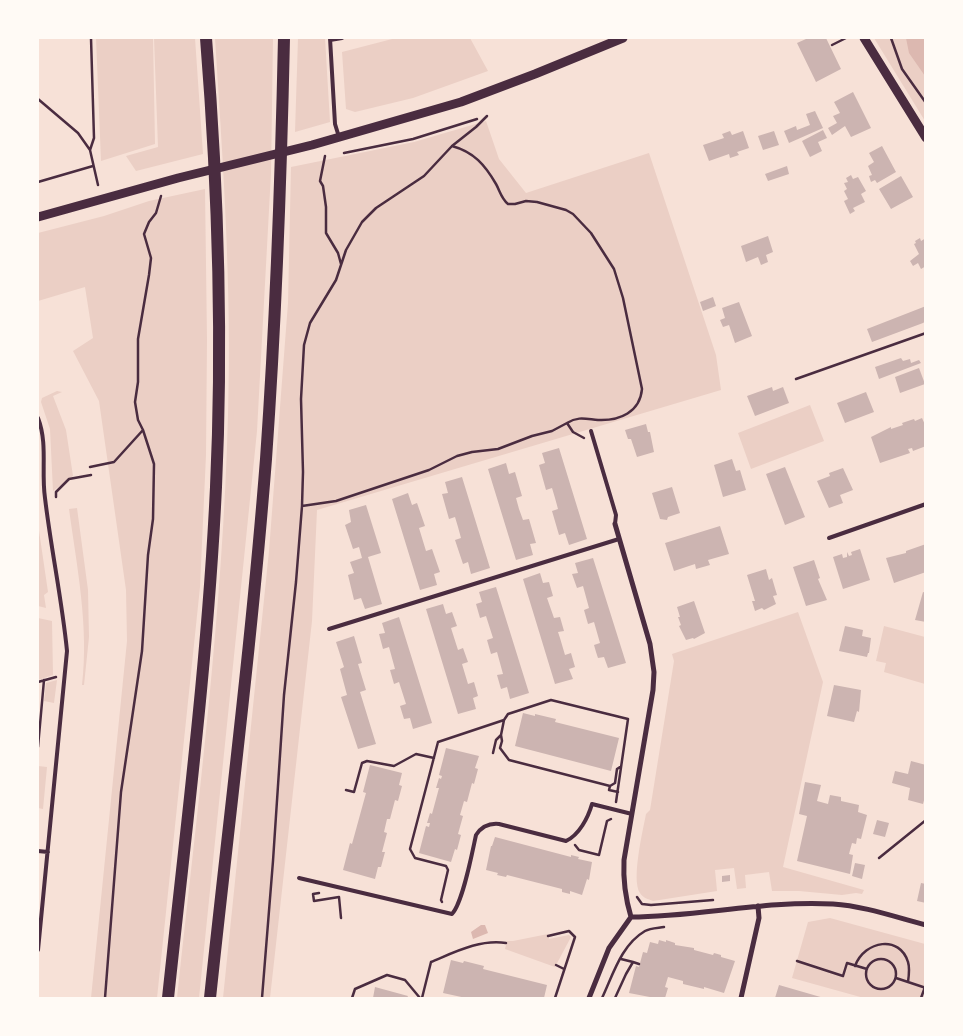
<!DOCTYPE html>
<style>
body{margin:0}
#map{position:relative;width:963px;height:1036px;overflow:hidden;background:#f7e1d7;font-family:"DejaVu Sans",sans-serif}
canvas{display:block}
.frame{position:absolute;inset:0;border:39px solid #fffaf5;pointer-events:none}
</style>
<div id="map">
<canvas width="963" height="1036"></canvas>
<div class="frame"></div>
</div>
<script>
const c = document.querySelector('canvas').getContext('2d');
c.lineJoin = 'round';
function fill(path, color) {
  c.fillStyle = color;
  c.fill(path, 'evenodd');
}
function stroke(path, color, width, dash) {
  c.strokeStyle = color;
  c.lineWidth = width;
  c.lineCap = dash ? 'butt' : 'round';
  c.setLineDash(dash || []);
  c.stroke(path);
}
fill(new Path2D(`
 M96,38H153L155,144L101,161Z
 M154,38H195L203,154L136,171L126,156L158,147Z
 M215,38H273L271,173L257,431L199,998H177C198,804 223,610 228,415C232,289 223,163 215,38Z
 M298,38H325L330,122L295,132Z
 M396,38H470L488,71L413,98L355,112L346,109L342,52Z
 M874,38H925V121Z
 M486,121L499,159L526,193L649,153L716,355L721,390L317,510L312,621L270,998H223L269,551L288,303L291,167L414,142Z
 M205,189L207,340L206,455L200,587L157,998H91L127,641L126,590L99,401L73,351L93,338L85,287L38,301V233L104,216L149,201Z
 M57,391L62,392L53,396L66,430L73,476L53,491L50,429L41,402L42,398Z
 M810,405L824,441L751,469L738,433Z
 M77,508L88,590L89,637L84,685H82C89,626 77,568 69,509Z
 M38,524L48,592L44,595L46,608L38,606Z
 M798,612L823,682L783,867L864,890L862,894L856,893L842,895L799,891H772L769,872L745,875L746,888L737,889L734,868L715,870L717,891L653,901C648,899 643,898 640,893C631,880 643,830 646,814L650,810L674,661L672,654Z
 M38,618L52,621L53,675L38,680Z
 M884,626L925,637V684L884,672L886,663L876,661Z
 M57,680L54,703L44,701L46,683Z
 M38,766L47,767L43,809L38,808Z
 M830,918L925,944V998H864L792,978L808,922Z
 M548,934L549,939L569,935L571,937L555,967L505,949L507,941H513Z`), '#ebcfc5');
fill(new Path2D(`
 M906,38H925V76L909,53Z
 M481,925H485L488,933L473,939L471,932Z`), '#dcb8b0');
fill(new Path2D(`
 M806,38H826L841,69L816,82L797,43L806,39Z
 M853,92L871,128L851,137L845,126L832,135L828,128L837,123L833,116L840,113L834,102Z
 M815,111L823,128L789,143L784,131L796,126L797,130L810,125L806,114Z
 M823,130L827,138L818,142L822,151L810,157L802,141Z
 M730,131L732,135L743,131L749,148L737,152L739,155L730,158L729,154L709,161L703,145L724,138L722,134Z
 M774,131L779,145L763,150L758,136Z
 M882,146L896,172L877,183L875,180L871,182L869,176L872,175L868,166L874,162L869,153Z
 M787,166L789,174L768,181L765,174Z
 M851,175L853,179L858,177L866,191L861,194L865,202L853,208L855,211L850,214L844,201L848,199L844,191L847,189L844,183L848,182L846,178Z
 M901,176L913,197L891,209L879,189Z
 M768,236L773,252L766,255L768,262L761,265L758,257L746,262L741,246Z
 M920,238L921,241L926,238V266L921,269L918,263L913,266L910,261L919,254L914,244L916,243L915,241Z
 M713,297L716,306L703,311L700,302Z
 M739,302L752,336L735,343L729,325L723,327L720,320L725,318L722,308Z
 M926,306V321L923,323L872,342L867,329Z
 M901,358L903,361L910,359L911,363L919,360L921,363L879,379L875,367Z
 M919,368L925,384L900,393L895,377Z
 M772,387L773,391L783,387L789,403L755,416L747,396Z
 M866,392L874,412L845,423L837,403Z
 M922,418L926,427V446L913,451L912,448L908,449L910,453L880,463L871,437L891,427V429L903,425L902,423L914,419L915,421Z
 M646,424L648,432H650L654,452L637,457L631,439H628L625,430Z
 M559,448L587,539L569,545L565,533L559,535L552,511L558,509L555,498L552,488L546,490L539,465L545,463L542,453Z
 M732,459L736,471L740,470L746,490L723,497L714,465Z
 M506,463L509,474L515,472L522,496L516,498L519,509L523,520L529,519L536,543L530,544L533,555L516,560L488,469Z
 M785,467L805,517L785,525L766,474Z
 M843,468L853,490L840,495L843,503L829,508L817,481L830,476L829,473Z
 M462,477L490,568L471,574L468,562L463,564L455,540L461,538L458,527L455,517L449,519L442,494L448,493L445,482Z
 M672,487L680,513L668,517L667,520L660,519L652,493Z
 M408,493L412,505L417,503L425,526L419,528L426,551L432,549L440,572L434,574L437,585L420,590L392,499Z
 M366,505L381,553L368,557L382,604L365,609L361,598L354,600L348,575L354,573L350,562L362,558L359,547L353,549L345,525L351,522L349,510Z
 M720,526L729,554L708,560L710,565L696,569L695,564L674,571L665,543Z
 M926,544V572L894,583L886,558L906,553V551Z
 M860,549L870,580L843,589L833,557L842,554L843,558L847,557V552L849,556L852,555L851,552Z
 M593,558L626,663L608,668L604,657L598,658L596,652L594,645L600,643L594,622L588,624L584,610L589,608L583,586L577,588L572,574L578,573L575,563Z
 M814,560L820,578L818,579L827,600L806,606L793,567Z
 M766,569L769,580L772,578L777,595L773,596L776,604L764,610L762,608L755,611L752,601H755L747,575Z
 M540,573L543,583L549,582L553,596L547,598L554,618L560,617L564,631L558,632L560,638L565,655L571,653L575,667L569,669L573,679L555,684L523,579Z
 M496,587L529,693L510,699L507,687L501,689L497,675L503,674L497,652L491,654L487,640L493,638L486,616L480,618L476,604L482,602L479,592Z
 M923,592L926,593V622L915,620Z
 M694,601L705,633L694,639L693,638L686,640L679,626L681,625L678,617H680L677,607Z
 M443,604L446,614L452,612L457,626L451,628L458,650L463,648L468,662L462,664L468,684L474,682L478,696L473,698L476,709L458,714L426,609Z
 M399,617L432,723L413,729L410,718L404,719L400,706L406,704L399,682L394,684L390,670L395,669L389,647L383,649L379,634L385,633L382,623Z
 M845,626L863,630L862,636L871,638L869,653H868L867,657L839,651Z
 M354,636L362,663L358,664L366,690L360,692L376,744L358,749L341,697L347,695L340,669L344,667L336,642Z
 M834,685L861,690L859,712L857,711L854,722L827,716Z
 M523,713L535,716V714L556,719L555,722L619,738L611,771L515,746Z
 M446,748L479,756L475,768L478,769L474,784L472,783L467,802L464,801L460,815L463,816L458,834L461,835L457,850L455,849L451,862L419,853L426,826L429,827L430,823H427L430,813L432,814L439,788H436L439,778L441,779L442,776L439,775Z
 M911,761L926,765V793L923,804L908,800L910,788L892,783L895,771L908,774Z
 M370,765L402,773L399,785L402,786L398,801L395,800L390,819H387L384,832L387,833L382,852H385L381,867H378L375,879L343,870L350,843L352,844L366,793L363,792Z
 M805,782L821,785L817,801L828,804L830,795L841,797V801L859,805L858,812L867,815L861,839L857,838L856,844L852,843L849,854L853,855L850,874L797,861L807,816L799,814Z
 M877,820L889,823L885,837L873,834Z
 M495,837L571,857V855L579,857L578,859L592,862L589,880L587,879L582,895L570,891V894L562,892V889L507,875L506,877L497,875L498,873L486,870L491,846H492Z
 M855,863L865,865L862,879L852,876Z
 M730,875V881L722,882V876Z
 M921,883L926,884V903L917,901Z
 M659,940L666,942V940L675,943V945L694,948V950L713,955L714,953L721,955V957L735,961L724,993L704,987V989L683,984V981L668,977L665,987L668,988L665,998H655L629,993L636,966L639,967L643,952L647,953L650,942L658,944Z
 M451,960L463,963L464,961L484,966L483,969L547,985L544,998H466L443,993Z
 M779,985L824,998H775Z
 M375,987L408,996L407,998H373Z`), '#ccb4b1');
stroke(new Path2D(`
 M891,38L902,69L926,103
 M832,45L846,38
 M38,99L78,133L90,150L98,185
 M452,146C474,152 485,165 496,184C500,191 501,198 508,204H515L526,201L537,202L566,210L573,214L591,233L614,269L623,298L642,389C640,412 620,421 598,420C586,419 578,416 567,423
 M90,150L94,138L91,38
 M344,153L413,139L477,119
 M325,156L320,181L323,186L326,207V233L338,253L341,264
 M38,182L93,166
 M796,379L926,333
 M90,467L114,462L143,430L138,420L135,402L138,382V339L149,275L151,258L144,234L149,222L156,213L161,196
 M56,497V492L69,479L91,475
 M302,506L336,501L429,470L457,456L472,452L498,449L532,436L552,431L567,423L573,432L584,438
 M38,682L56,677
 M501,735L502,741L500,748L509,760L610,786L609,790L618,792
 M38,747L44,680
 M493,753L496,740L501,735L504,720L508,714L551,700L628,719L616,802
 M610,786L615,783L617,769L620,767
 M346,790L354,792L362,763L367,761L394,766L416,754L434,758
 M575,845L579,850L599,855L607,821L611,819
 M879,858L926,820
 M319,893L313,894L314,901L339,897L341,918
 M637,897L642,904L651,905L713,900
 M442,902L441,900L448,870L446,866L415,858L410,849L438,742L504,720
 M548,936L569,931L575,937L555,998
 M866 974a15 15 0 1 1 30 0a15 15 0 1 1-30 0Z
 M797,961L843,976L847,963L867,969
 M633,962L639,964
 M556,965L564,969
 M855,966C865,940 900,935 908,962C910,968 909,975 908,982L926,988
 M896,978L908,982
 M105,998L121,792L142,651L148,555L153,519L154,464L143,430
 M262,998L273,861L284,695L296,582L302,506L303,472L301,399L304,345L310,323L336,280L346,250L362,222L376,208L424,176L452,146L476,127L487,116
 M352,998L355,989L387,975L405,980L420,998
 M422,998L431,962C455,952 480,939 506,943
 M602,998C613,975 621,945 645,931C650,928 658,928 664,927
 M615,998L626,974L633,962L621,959
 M921,998L925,987`), '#4a2c40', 2.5);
stroke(new Path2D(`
 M330,38L335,124L339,137
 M330,40L342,38
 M38,418C48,444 41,471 45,498C51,549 62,600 67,651L38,950
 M591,431L616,515L615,524
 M829,538L926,504
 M329,629L619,539
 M38,851L48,852
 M299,878L452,914C463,902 472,853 476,835C482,826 489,823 499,824L566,841C579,835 588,818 592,804L632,814`), '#4a2c40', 4);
stroke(new Path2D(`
 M615,524L650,644L654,672L653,690L624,860C623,880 625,897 631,917
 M631,917C698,917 765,900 833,904C864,906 895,917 926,925
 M589,998L609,948L631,917
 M741,998L759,918L758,906`), '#4a2c40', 5);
stroke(new Path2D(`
 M864,38L926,138
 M38,217L178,178L312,145L461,102L535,74L623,38`), '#4a2c40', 9);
stroke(new Path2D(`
 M168,998C186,829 208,658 216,487C223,337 218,187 206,38
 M210,998C229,819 252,639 266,459C276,318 281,178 284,38`), '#4a2c40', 12);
</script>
